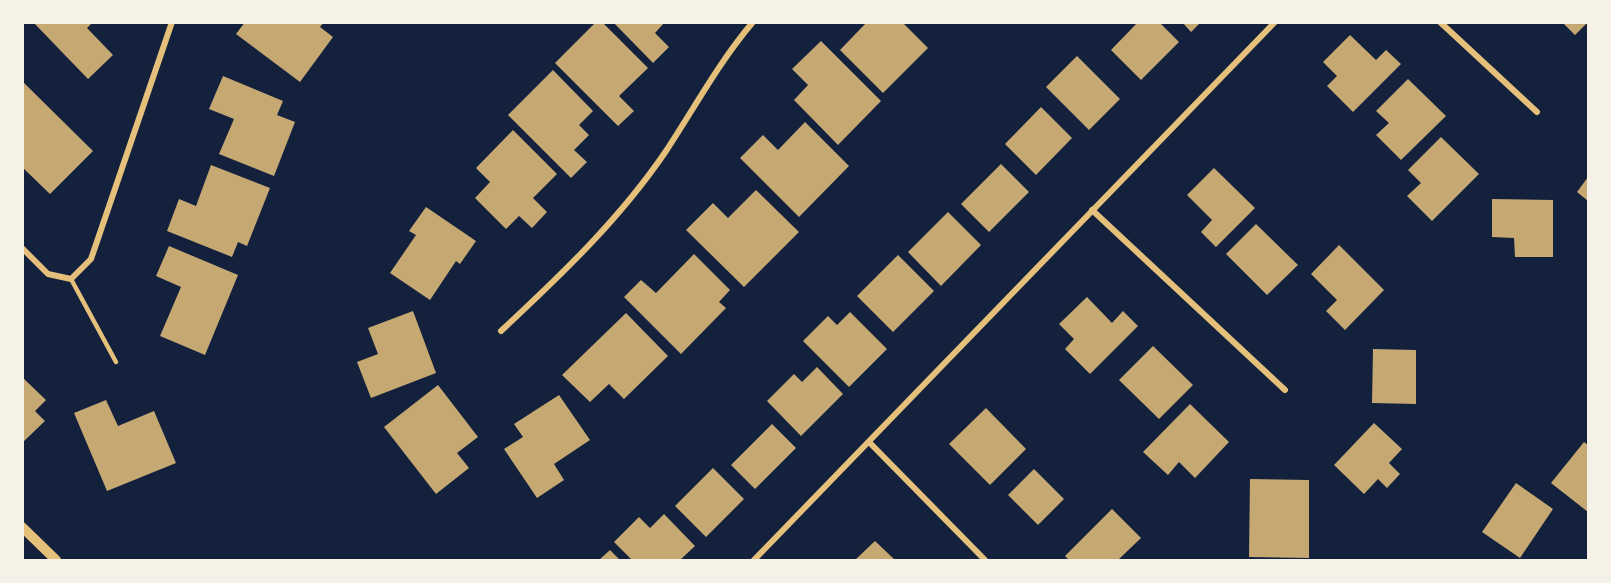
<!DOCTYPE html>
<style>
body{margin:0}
#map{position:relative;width:1611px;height:583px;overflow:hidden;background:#14213d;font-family:"Source Sans 3",sans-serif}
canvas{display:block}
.frame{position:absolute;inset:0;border:24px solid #f6f1e7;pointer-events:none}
</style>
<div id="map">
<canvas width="1611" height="583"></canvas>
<div class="frame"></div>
</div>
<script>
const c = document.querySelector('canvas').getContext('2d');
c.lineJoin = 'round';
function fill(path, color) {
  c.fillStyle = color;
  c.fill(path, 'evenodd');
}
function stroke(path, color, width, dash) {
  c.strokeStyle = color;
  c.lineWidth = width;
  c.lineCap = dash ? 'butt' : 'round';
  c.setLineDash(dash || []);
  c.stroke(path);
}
fill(new Path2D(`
 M33,22H93L87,28L113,55L88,79Z
 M245,22H324L320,27L333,37L300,82L236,34Z
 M596,22H602L648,68L619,96L634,111L618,126L555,63Z
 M613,22H665L655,33L669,47L653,63Z
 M867,22H902L928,48L883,93L840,50Z
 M1138,22H1159L1179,42L1141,80L1111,50Z
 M1182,22H1201L1191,32Z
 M1562,22H1588L1575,35Z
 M1350,35L1376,60L1386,50L1401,64L1353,112L1327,86L1337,76L1323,62Z
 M821,41L881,101L838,145L794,100L808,85L792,69Z
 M1077,56L1120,99L1089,130L1046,87Z
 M553,70L593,111L579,125L589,135L574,150L587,162L571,178L508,115Z
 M223,76L283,101L277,115L295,122L274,176L219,154L234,119L209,109Z
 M1408,79L1446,116L1401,160L1376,135L1389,123L1376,111Z
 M22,81L93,151L50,194L22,167Z
 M1041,107L1072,138L1036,175L1005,144Z
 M805,122L849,166L799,217L740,158L763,135L778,150Z
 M513,130L557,174L533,198L547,212L532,228L519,216L506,229L475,198L490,182L476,168Z
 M1441,137L1479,174L1432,221L1407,196L1421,183L1408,170Z
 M1001,164L1029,192L989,232L961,204Z
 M211,165L270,188L247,246L238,242L232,257L167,231L179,199L196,206Z
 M1214,168L1255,208L1216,247L1201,232L1212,220L1187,195Z
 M1588,177V201L1577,192Z
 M756,190L799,232L744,287L686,230L713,203L728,218Z
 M1492,199L1553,200V257H1515L1514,238L1492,237Z
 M426,207L476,241L460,264L456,261L430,300L390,273L416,235L409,231Z
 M948,212L981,245L941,286L908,252Z
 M1256,224L1298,265L1267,295L1226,254Z
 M1339,245L1384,290L1345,330L1326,311L1337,300L1311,274Z
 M169,246L238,275L205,355L160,336L181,287L156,276Z
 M694,254L730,290L719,302L726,308L681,354L624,297L641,280L656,293Z
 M898,255L934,291L893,332L857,296Z
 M1087,297L1112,323L1123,311L1138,326L1090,374L1065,349L1074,339L1059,324Z
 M413,311L436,373L371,398L357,362L378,354L368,328Z
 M850,312L887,349L849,387L803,341L828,316L837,325Z
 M626,313L668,356L624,399L609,384L590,402L562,375Z
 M1153,346L1193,385L1159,419L1119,380Z
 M1373,349L1416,350V404L1372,403Z
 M817,367L843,394L801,436L767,401L794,374L802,382Z
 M22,377L46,400L35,411L45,421L22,443Z
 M438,385L478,437L457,453L469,468L436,494L384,427Z
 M559,395L590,440L554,464L564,480L537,498L504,449L523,437L514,424Z
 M106,400L118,426L154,411L176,463L107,491L74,413Z
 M1190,404L1229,442L1195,478L1179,462L1168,475L1143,452Z
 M986,408L1026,449L990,485L949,444Z
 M1374,423L1402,449L1389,463L1400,474L1387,488L1378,479L1364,494L1334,465Z
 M772,424L796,448L755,489L731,465Z
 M1584,442L1588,445V512L1551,483Z
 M713,468L744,499L706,537L675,506Z
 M1034,469L1064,499L1038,525L1008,495Z
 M1250,479L1309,480V558L1249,557Z
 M1516,483L1553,509L1520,558L1482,532Z
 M1112,509L1141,538L1118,560H1069L1065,556Z
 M664,514L695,546L680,560H632L614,542L639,517L650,528Z
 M875,541L895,560H855Z
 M610,550L620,560H599Z`), '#c6a872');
stroke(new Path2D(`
 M71,279L116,362`), '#e5c07b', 4.5);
stroke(new Path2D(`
 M1440,22L1537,112
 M1092,210L1285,390
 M22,248L48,274L71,279L91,259L172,22
 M501,331C561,275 620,219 666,151C695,107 719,62 753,22
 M869,442L985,560
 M754,560L1275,22`), '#e5c07b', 6);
stroke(new Path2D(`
 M22,527L56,560`), '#e5c07b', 10);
</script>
